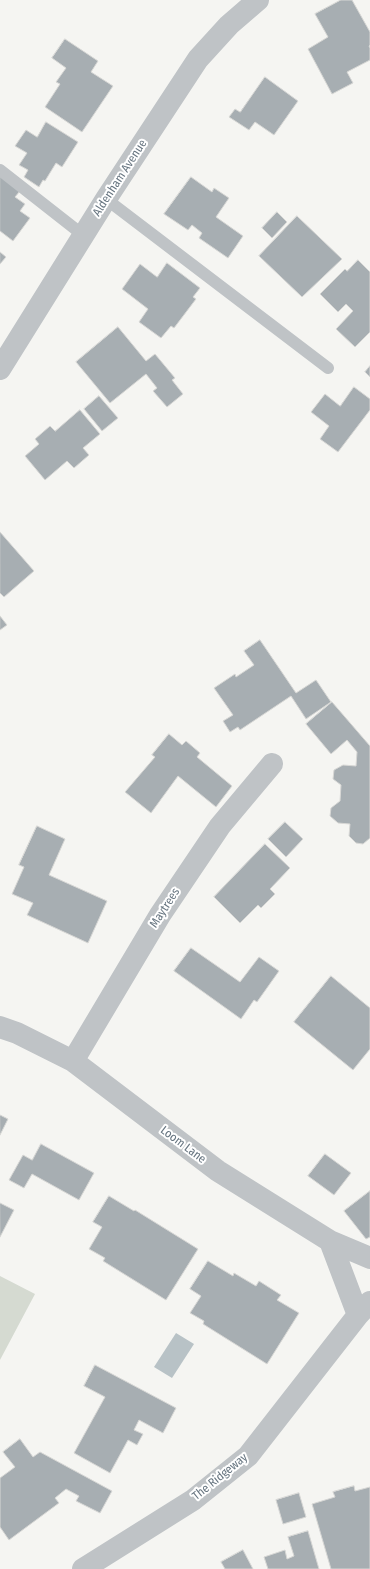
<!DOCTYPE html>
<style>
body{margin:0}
canvas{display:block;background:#f5f5f2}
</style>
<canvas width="370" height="1569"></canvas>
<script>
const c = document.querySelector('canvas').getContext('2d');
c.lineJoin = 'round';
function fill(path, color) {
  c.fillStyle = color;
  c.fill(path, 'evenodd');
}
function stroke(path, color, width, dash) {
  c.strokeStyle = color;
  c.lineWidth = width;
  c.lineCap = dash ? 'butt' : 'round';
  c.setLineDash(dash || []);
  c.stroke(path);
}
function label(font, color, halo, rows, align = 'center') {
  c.font = font + ' "Fira Sans Condensed",sans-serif';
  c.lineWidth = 4;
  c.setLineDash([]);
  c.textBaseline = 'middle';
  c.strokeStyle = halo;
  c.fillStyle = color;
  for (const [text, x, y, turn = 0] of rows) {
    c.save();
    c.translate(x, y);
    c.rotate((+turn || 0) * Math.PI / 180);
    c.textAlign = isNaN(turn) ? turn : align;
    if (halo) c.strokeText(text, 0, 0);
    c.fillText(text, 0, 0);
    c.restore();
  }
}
fill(new Path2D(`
 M0,1276L35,1294L0,1360Z`), '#d5dad1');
fill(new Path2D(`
 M176,1333L194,1344L172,1378L154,1367Z`), '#b8c2c6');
const building = new Path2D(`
 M341,0H352L370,32V45L369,46L370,48V60L347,72L353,83L332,94L308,49L328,37L315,14Z
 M65,39L98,61L91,72L113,86L82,132L45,107L60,84L56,82L66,68L52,58Z
 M265,77L298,101L274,135L255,122L249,130L229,117L235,109L240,112Z
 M46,122L78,142L62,167L56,163L45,181L43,180L39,187L24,177L28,170L19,165L27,153L15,146L26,130L37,137Z
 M0,176L20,191L15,197L25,204L20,211L30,218L13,241L0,231Z
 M191,177L212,192L214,188L229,198L216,217L243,236L228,258L199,238L202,233L192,225L188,230L164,214Z
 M277,212L287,222L272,238L262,228Z
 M297,216L342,259L302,297L259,256Z
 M0,252L6,257L0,264Z
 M358,260L370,272V332L355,347L336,329L353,311L346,304L338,312L320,294L345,269L347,271Z
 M167,263L200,288L193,297L196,299L174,328L171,326L161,338L139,322L148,309L122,289L140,264L157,277Z
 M118,327L146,361L155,354L175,378L172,380L183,394L167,407L153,391L157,388L146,374L110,403L76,362Z
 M370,366V377L365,372Z
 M354,387L370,399V410L338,452L320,439L329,426L311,412L325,394L340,406Z
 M99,396L118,418L102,431L84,409Z
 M80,410L100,434L83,448L89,455L74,468L67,461L45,480L25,456L39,444L35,439L50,426L55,431Z
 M0,532L34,571L4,597L0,593Z
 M0,616L7,625L0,630Z
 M260,640L296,693L316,680L331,702L306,719L291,696L240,730L238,727L230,732L223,721L233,715L214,688L235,674L236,677L254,665L244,651Z
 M332,702L370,746V838L363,844L356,843L349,836L350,824L338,823L330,816L331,808L340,801L341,785L333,779L334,770L343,765L356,766L357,752L347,740L331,754L306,724Z
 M169,734L182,745L186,741L200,753L197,757L232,786L216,807L178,776L151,813L125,792L155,757L152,755Z
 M285,822L303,839L286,857L268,839Z
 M37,826L65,839L49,875L107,901L88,943L27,915L33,903L12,894L24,867L19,865Z
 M265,844L290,868L270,889L275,894L261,908L258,905L240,923L214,897Z
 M191,948L240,982L259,957L279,971L257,1002L254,1000L241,1019L174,971Z
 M331,976L370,1008V1049L353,1070L294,1022Z
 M0,1115L8,1119L0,1135Z
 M41,1144L94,1173L79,1200L32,1174L24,1188L9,1180L23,1155L32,1160Z
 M325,1154L351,1173L334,1195L308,1176Z
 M370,1191V1237L366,1239L344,1211Z
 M109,1196L134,1211L135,1210L198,1249L166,1300L103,1261L105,1258L89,1249L102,1227L93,1222Z
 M0,1203L14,1210L0,1237Z
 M208,1261L233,1276L234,1273L256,1286L259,1281L281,1295L277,1300L299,1313L267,1364L203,1324L204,1321L190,1313L201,1296L190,1289Z
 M95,1365L176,1408L163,1433L139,1420L134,1430L143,1434L137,1445L128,1440L110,1473L74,1453L105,1397L84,1386Z
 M20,1439L33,1457L40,1452L112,1491L100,1513L76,1501L79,1496L66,1489L55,1498L59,1503L9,1540L0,1527V1478L15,1467L3,1452Z
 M354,1486L355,1491L370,1487V1569H331L312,1504L335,1497L333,1492Z
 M299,1493L306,1517L283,1524L276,1500Z
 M308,1531L319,1569H268L264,1557L285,1550L287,1559L294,1556L288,1537Z
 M243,1550L253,1569H225L221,1562Z`);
fill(building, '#a7aeb2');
stroke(building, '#d7d7d5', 1);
stroke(new Path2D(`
 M0,170L83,235
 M106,199L328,368`), '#bfc3c6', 12);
stroke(new Path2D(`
 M0,369L106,199L198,59L229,25L258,0
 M0,1027L17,1033L73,1061L218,1171L330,1241L370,1258
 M73,1061L160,915L220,826L272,764
 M330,1241L358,1315
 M83,1569L193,1500L248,1456L358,1315L370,1302`), '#bfc3c6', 22);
label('12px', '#677580', '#fff', [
 ["Aldenham Avenue",120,178,-57],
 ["Maytrees",165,908,-57],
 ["Loom Lane",183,1145,37],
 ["The Ridgeway",220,1477,-39]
]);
</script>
